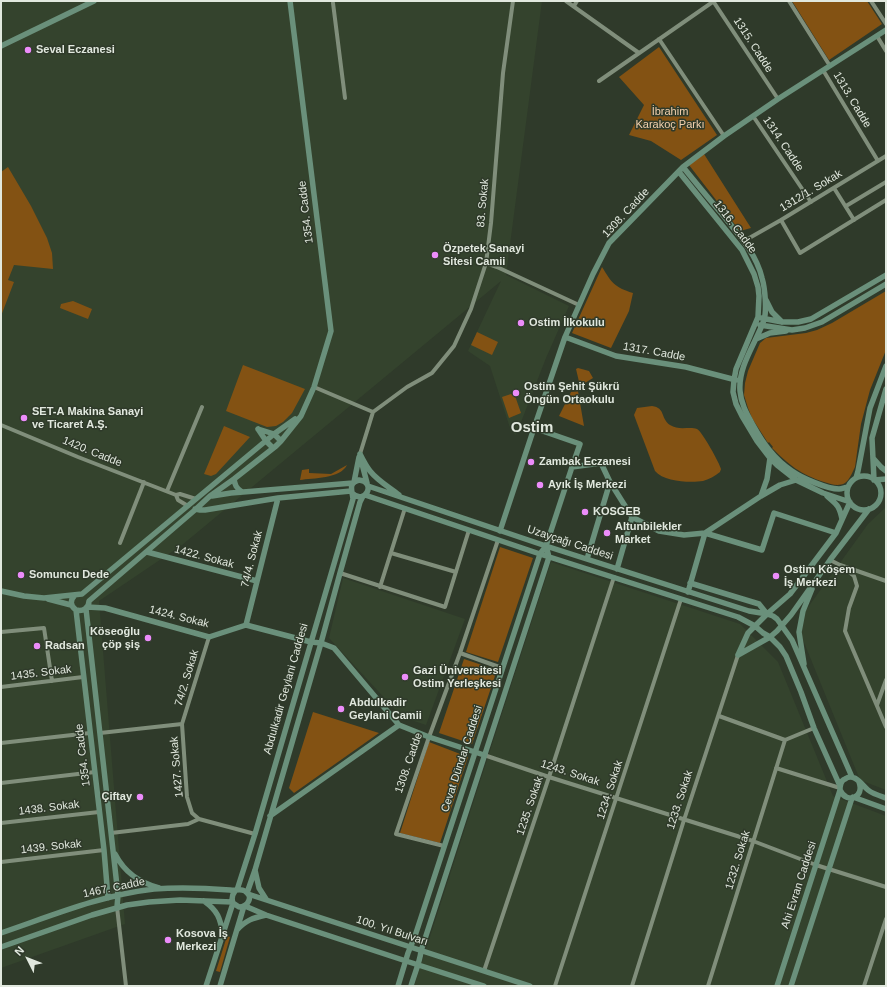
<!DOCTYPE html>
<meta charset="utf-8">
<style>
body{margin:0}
#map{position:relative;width:887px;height:987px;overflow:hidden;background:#2f3a2a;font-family:Arial,sans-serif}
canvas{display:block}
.frame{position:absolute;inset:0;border:2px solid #e1e8de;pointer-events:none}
.north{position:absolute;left:8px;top:939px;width:40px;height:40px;-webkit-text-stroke:3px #2f3a2a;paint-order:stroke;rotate:312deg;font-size:11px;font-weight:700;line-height:16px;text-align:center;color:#e1e8de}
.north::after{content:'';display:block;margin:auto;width:14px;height:18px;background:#e1e8de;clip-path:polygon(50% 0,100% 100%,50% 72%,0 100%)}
</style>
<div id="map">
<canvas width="887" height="987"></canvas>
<div class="frame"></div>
<div class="north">N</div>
</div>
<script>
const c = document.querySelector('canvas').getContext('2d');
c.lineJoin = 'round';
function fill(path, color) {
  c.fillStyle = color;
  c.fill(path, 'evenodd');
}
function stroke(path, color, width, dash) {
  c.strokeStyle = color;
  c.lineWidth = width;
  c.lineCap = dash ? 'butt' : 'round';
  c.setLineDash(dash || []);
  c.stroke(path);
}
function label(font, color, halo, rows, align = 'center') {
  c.font = font + ' Arial,sans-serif';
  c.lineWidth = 3;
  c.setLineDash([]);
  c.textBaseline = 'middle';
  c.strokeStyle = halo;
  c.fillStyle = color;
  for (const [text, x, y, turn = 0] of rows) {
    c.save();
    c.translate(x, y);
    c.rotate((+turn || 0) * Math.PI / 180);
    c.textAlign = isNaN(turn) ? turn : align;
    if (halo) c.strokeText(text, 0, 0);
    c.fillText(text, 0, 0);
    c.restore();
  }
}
fill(new Path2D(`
 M1,1H542L506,275L569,306L546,358L516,435L511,431L490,366L468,351L501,281L182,545L99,601L125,924L1,968Z
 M886,507V790L860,780L801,635L806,610L868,524Z
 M551,562L740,624L778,662L833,796L886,816V986H414Z
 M343,578L465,619L426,725L402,717L329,638Z`), '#34432d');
fill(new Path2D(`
 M792,1H867L882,24L829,60Z
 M659,47L717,135L681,160L651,141L629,135L644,105L619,77Z
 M704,154L751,228L740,231L689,165Z
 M8,167L31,206L47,238L52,253L53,269L14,265L8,280L14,282L1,316V172Z
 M602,267C612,283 614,287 633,293L629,311L611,348L572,333Z
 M886,291V350L870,390L861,424L855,467C852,473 850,479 845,483C838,487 831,484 824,482C800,474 789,465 772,448L773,447L769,442L768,443L752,418L748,408L744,395L745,383L748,371L760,343L766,338L806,333L817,330L832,323Z
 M73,301L92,309L88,319L60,308L61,304Z
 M477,332L498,342L492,355L471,345Z
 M243,365L305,389L292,413L283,422L276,426L267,427L226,411Z
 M578,368L589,371L593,378L580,386L576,369Z
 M578,391L584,426L559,416L571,392Z
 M514,393L521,413L509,418L502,397Z
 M652,406C666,408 660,418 670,425C679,431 690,426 697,429C702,431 720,464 721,469C721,470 720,471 720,472C715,476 710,479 703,481C691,483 664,482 655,471L634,415L637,408Z
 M224,426L250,437L216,474L211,476L204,474Z
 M347,465C340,479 313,478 300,480L302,470L309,469V473L331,474Z
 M500,547L533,558L498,662L466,652Z
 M464,659L497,670L472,744L439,733Z
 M313,712L379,733L294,793L289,788Z
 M429,742L468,757L440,843L400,833Z
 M227,936L230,937L220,972L216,971Z`), '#835213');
stroke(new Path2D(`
 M566,1L639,53
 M713,1L778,99
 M789,1L830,66
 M871,1L886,24
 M333,3L345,98
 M574,6L577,1
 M877,36L886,51
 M659,39L724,136
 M823,70L878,161
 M599,81L714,1
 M753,116L811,202
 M834,188L854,220
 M846,206L886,182
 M781,220L800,253L886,200
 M744,241L781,220L886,156
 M486,263L497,267L579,305
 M314,387L373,412
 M1,425L78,457L176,495L180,494L196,499
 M360,454L373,412L407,387L432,373L454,346L471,309L486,263L491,223L503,73L513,1
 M167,491L202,407
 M176,495L178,500L188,506
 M120,543L144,482
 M391,553L456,572
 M830,560L840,565L886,581
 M840,565L854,576L857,586L849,608L845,631L886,727
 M340,573L445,607L469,530
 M380,587L405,508
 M1,632L44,628L52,681
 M209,637L182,724L187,797L192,813L199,819L255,834
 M460,653L502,668
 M1,687L83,677
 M877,705L886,680
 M719,716L785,740L814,728
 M100,733L182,724
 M1,743L90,733
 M484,755L549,777L753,841L816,865L886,887
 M776,768L840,788
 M1,783L95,772
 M1,823L99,812
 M111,833L188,824L199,819
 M444,846L396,834L429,737L460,653L498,540
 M1,862L104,850
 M117,907L126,986
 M484,971L549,777L614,577
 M555,986L681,599
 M632,986L684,820L738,655
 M708,986L785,740
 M864,986L886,919`), '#808e7b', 4);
stroke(new Path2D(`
 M1,46L94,1
 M683,167C696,183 709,199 722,214C738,234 756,253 762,278C765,288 767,310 764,320C756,343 738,366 740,391C741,404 747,414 753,425C763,443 774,459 792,471C802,478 827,489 839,489C842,489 846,487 848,487
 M679,172L742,250L754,274L758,287L759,296L758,317L736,369L734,380L733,392L736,404L742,416L757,441L770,458L777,465L796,480L823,493L850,502L836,533L790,594L767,614L748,633L738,655
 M766,300L772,312L782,322
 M761,318L782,322H798L811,319L886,275
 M760,325L792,330L805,328L822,322L886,284
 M565,337L616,356L686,367L736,380
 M756,339L770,333L786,331
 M534,428L580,444L572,467L601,463L610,482L632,517L617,569
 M258,429L274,434L281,441
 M258,429L266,441L273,448
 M360,454C363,460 366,466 370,471C378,481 389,487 399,495
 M873,458L881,467L886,471
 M361,460L367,483
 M847 493a17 17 0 1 1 34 0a17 17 0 1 1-34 0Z
 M856,478L858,471L870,408L886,366
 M234,479C235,485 236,488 242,492
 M874,480L872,438L886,389
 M874,480L886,479
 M354,482L359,457
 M368,486L546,546L749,611L767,614L773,616L777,619L792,640L852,777
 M365,495L540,554L738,617L755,626L763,633L770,637L780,647L786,656L801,692L814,728L840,786
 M212,496L231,493L353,483
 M761,496L767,479L770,458
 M827,496C837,505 839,505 842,519
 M195,509L200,510H205L278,498L351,491
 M632,517L659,531L684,535L705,533L761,496L780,485L796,480
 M500,531L534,428L565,337L593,274L609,243L683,167L724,136L778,99L886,30
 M147,552L257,581
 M587,559L610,482
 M690,583L759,604L767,614
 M1,591L24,596L44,598L82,594L274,434L295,419
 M688,592L705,533L762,550L774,513L836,533
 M75,595C70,600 70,606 76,610L104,850L108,898
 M48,599L71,605
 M87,607L105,608L209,637L246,625L311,642L321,643L334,648L399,725L429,737L484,755
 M86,609L118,895L117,907
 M76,610C83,612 89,608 89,601L196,509L210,496L234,479L276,446L281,441L301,416L314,387L331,331L290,1
 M246,625L278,498
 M738,655L770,637L777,631L791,615L830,560L869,509
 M804,664L799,632L803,611L812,589
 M840,790C847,805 865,797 859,782
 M853,797L886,809
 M270,816L399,725
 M115,854C125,873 139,882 159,888
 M255,870L259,888L266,899
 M237,890L255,834L353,499C352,490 348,483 359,480C377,482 365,506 352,493
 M247,893L255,870L321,643L340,573L360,502L363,496
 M248,894L530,986
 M204,901C218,911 220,918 223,934
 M245,906L266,915L406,961L484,986
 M237,930C246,920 253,918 266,915
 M1,933C51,916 101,895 154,889C179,887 205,888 230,890C235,891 240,888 245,891C254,896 248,907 239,907L233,903C231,898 232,895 235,891
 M1,947L92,915L127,905L149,902L180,900L232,902
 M206,986L233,903
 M220,986L244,906
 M398,986L408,953L415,936L540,554L546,546L572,467
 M411,986C414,975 420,962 421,951L549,557L546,546
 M777,986L840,790C840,786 840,781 845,779C854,772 862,785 868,790C873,794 880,796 886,798
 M791,986L852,798`), '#6a907b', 5.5);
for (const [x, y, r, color] of [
 [28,50,4,"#ec8cfa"],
 [435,255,4,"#ec8cfa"],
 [521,323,4,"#ec8cfa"],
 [516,393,4,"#ec8cfa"],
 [24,418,4,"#ec8cfa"],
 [531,462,4,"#ec8cfa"],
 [540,485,4,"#ec8cfa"],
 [585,512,4,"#ec8cfa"],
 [607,533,4,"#ec8cfa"],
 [21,575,4,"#ec8cfa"],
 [776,576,4,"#ec8cfa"],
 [148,638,4,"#ec8cfa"],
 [37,646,4,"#ec8cfa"],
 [405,677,4,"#ec8cfa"],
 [341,709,4,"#ec8cfa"],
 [140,797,4,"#ec8cfa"],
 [168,940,4,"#ec8cfa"]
]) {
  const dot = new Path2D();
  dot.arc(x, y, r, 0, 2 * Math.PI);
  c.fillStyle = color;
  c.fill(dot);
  stroke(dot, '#2f3a2a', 1.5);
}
label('11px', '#e1e8de', '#2f3a2a', [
 ["1315. Cadde",753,45,57],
 ["1313. Cadde",852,100,59],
 ["1314. Cadde",783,144,56],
 ["1312/1. Sokak",811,191,-31],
 ["83. Sokak",483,203,-85],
 ["1354. Cadde",306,212,-97],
 ["1308. Cadde",626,213,-47],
 ["1316. Cadde",735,227,53],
 ["1317. Cadde",654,352,10],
 ["1420. Cadde",92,452,22],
 ["Uzayçağı Caddesi",570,543,18],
 ["1422. Sokak",204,557,15],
 ["74/4. Sokak",252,559,-76],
 ["1424. Sokak",179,617,14],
 ["1435. Sokak",41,673,-7],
 ["74/2. Sokak",187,678,-73],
 ["Abdulkadir Geylani Caddesi",286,689,-74],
 ["1354. Cadde",83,755,-97],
 ["Cevat Dündar Caddesi",462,759,-72],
 ["1308. Cadde",409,763,-71],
 ["1427. Sokak",177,767,-95],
 ["1243. Sokak",570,773,18],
 ["1234. Sokak",610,790,-72],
 ["1233. Sokak",680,800,-72],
 ["1235. Sokak",530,806,-71],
 ["1438. Sokak",49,808,-7],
 ["1439. Sokak",51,847,-6],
 ["1232. Sokak",738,860,-73],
 ["Ahi Evran Caddesi",799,885,-72],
 ["1467. Cadde",114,888,-12],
 ["100. Yıl Bulvarı",392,931,18]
]);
label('bold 11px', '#e1e8de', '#2f3a2a', [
 ["Seval Eczanesi",36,50],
 ["Özpetek Sanayi",443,249],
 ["Sitesi Camii",443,262],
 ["Ostim İlkokulu",529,323],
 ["Ostim Şehit Şükrü",524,387],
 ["Öngün Ortaokulu",524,400],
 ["SET-A Makina Sanayi",32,412],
 ["ve Ticaret A.Ş.",32,425],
 ["Zambak Eczanesi",539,462],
 ["Ayık İş Merkezi",548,485],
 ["KOSGEB",593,512],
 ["Altunbilekler",615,527],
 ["Market",615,540],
 ["Ostim Köşem",784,570],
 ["İş Merkezi",784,583],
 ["Somuncu Dede",29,575],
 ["Köseoğlu",140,632,"right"],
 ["çöp şiş",140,645,"right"],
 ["Radsan",45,646],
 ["Gazi Üniversitesi",413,671],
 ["Ostim Yerleşkesi",413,684],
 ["Abdulkadir",349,703],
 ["Geylani Camii",349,716],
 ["Çiftay",132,797,"right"],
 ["Kosova İş",176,934],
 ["Merkezi",176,947]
], 'left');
label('11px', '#f2cfac', '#2f3a2a', [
 ["İbrahim",670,112],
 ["Karakoç Parkı",670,125]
]);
label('bold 15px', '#e1e8de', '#2f3a2a', [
 ["Ostim",532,428]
]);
</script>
